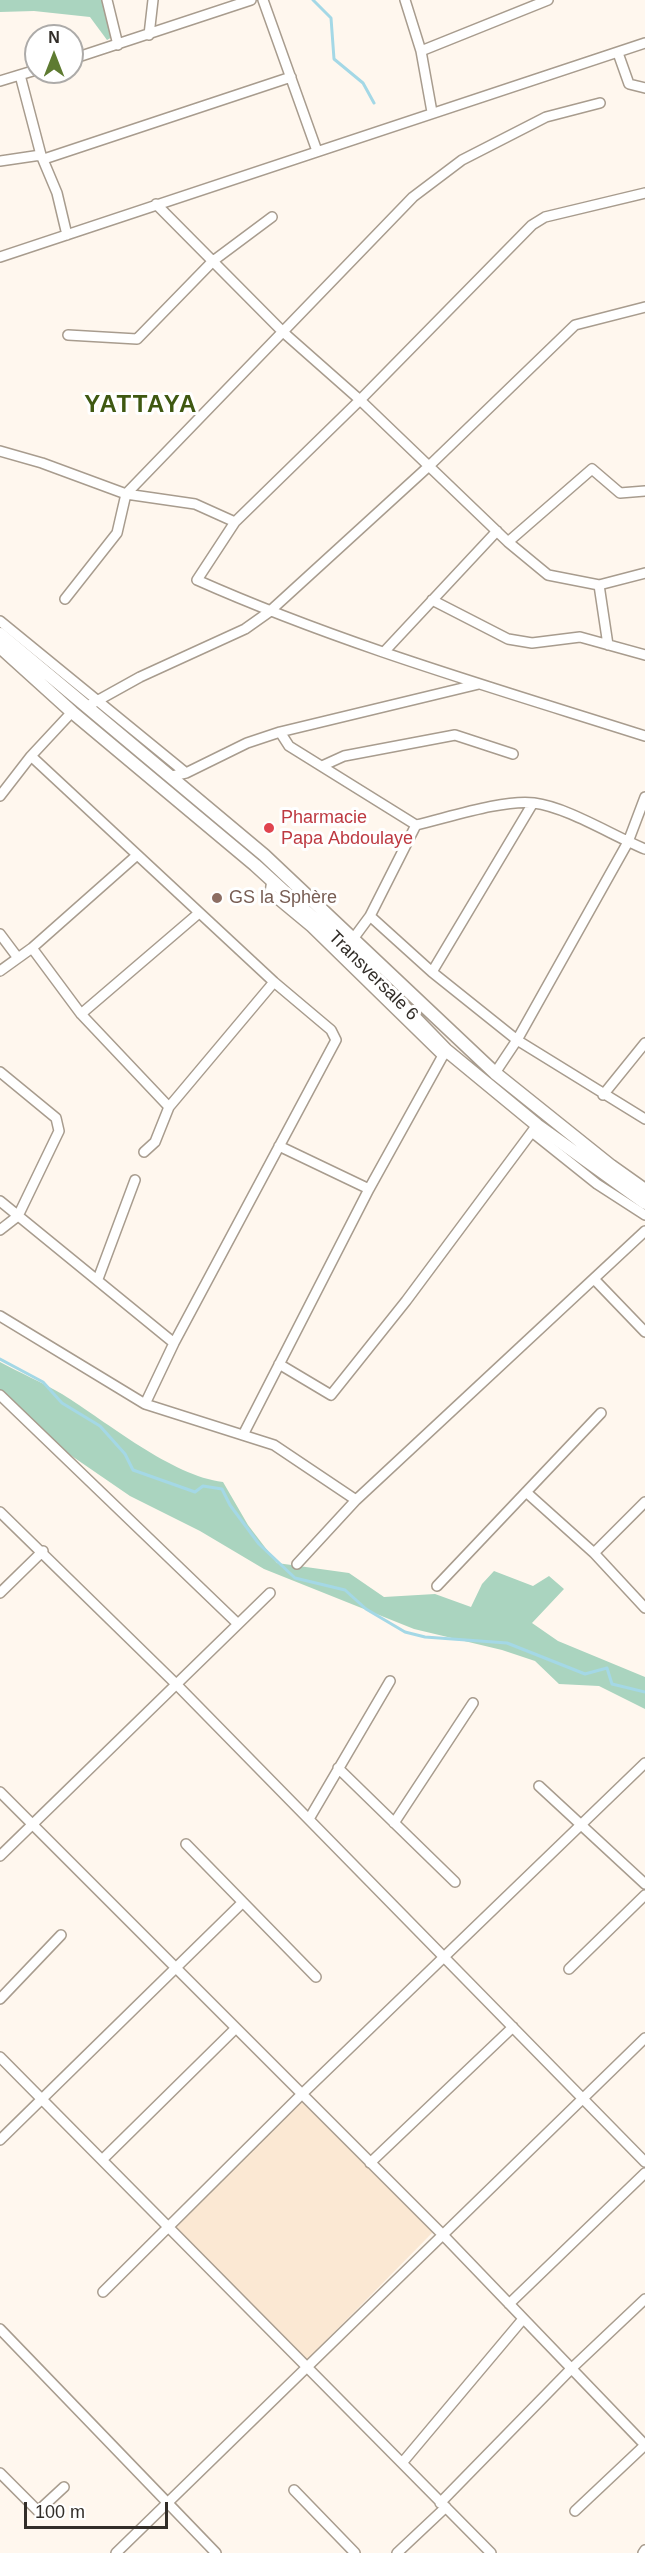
<!DOCTYPE html>
<meta charset="utf-8">
<style>
body{margin:0}
#map{position:relative;width:645px;height:2553px;overflow:hidden;background:#fff7ee;font-family:Arial,sans-serif}
canvas{display:block}
.north{position:absolute;left:24px;top:24px;width:60px;height:60px;box-sizing:border-box;background:#fff;border:2px solid #adaba9;border-radius:50%;rotate:0deg;font-size:16px;font-weight:700;line-height:24px;text-align:center;color:#322d28}
.north::after{content:'';display:block;margin:auto;width:21px;height:27px;background:#5e7b31;clip-path:polygon(50% 0,100% 100%,50% 72%,0 100%)}
.scale{position:absolute;left:24px;top:2502px;width:144px;height:27px;box-sizing:border-box;border:3px solid #322d28;border-top:0;padding-left:8px;font-size:18px;line-height:21px;white-space:nowrap;color:#322d28;-webkit-text-stroke:4px #fff;paint-order:stroke}
</style>
<div id="map">
<canvas width="645" height="2553"></canvas>
<div class="north">N</div>
<div class="scale">100 m</div>
</div>
<script>
const c = document.querySelector('canvas').getContext('2d');
c.lineJoin = 'round';
function fill(path, color) {
  c.fillStyle = color;
  c.fill(path, 'evenodd');
}
function stroke(path, color, width, dash) {
  c.strokeStyle = color;
  c.lineWidth = width;
  c.lineCap = dash ? 'butt' : 'round';
  c.setLineDash(dash || []);
  c.stroke(path);
}
function label(font, color, halo, rows, align = 'center') {
  c.font = font + ' Arial,sans-serif';
  c.lineWidth = 6;
  c.setLineDash([]);
  c.textBaseline = 'middle';
  c.strokeStyle = halo;
  c.fillStyle = color;
  for (const [text, x, y, turn = 0] of rows) {
    c.save();
    c.translate(x, y);
    c.rotate((+turn || 0) * Math.PI / 180);
    c.textAlign = isNaN(turn) ? turn : align;
    if (halo) c.strokeText(text, 0, 0);
    c.fillText(text, 0, 0);
    c.restore();
  }
}
fill(new Path2D(`
 M302,2098L434,2231L306,2361L174,2228Z`), '#fbe8d3');
fill(new Path2D(`
 M0,0H107L116,35L107,40L90,17L34,11L0,12Z
 M0,1362C20,1373 42,1382 62,1394C107,1422 172,1476 223,1482L248,1525L277,1563L349,1573L384,1597L435,1594L471,1607L482,1584L494,1571L533,1586L549,1576L564,1589L532,1623L558,1641L645,1677V1709L599,1686L559,1684L535,1661L502,1650L414,1629L264,1569L200,1531L130,1496L63,1450L0,1395Z`), '#aad4bf');
stroke(new Path2D(`
 M313,0L331,18L334,59L363,83L374,103
 M0,1359L43,1382L62,1403L100,1426L125,1454L133,1470L195,1492L203,1486L222,1489L230,1505L259,1544L295,1578L345,1590L366,1609L405,1632L425,1637L507,1643L585,1674L607,1668L612,1684L645,1692`), '#a4d8e6', 3);
const minor = new Path2D(`
 M107,0L118,45
 M263,0L317,151
 M405,0L421,51L432,112
 M149,35L153,0
 M421,51L548,0
 M618,53L629,84L645,88
 M72,59L251,0
 M20,75L41,155L57,193L67,235
 M0,81L36,70
 M44,159L291,77
 M0,161L41,155
 M645,193L545,217L532,225L360,400L235,522L197,580C341,644 494,688 645,736
 M156,204L283,332L360,400L508,542L548,575L599,585L645,573
 M0,257L645,43
 M68,335L137,339L213,261L272,217
 M0,451L42,463L126,494L195,504L235,522
 M508,542L592,469L620,493L645,491
 M599,585L608,645
 M65,599L117,533L126,494L413,197L462,160L546,117L600,103
 M432,600L508,639L532,643L580,637L645,655
 M0,621L186,773
 M384,652L497,531
 M86,707L140,677L245,629L269,612L429,466L575,325L645,307
 M280,732L289,746L416,825C447,818 504,799 534,803C567,807 613,836 645,849
 M31,756L274,982L331,1030L336,1040L174,1343L145,1404
 M322,766L344,756L455,735L513,754
 M172,776L186,773L247,743L280,732L479,684
 M0,796L31,756L72,712
 M272,880L270,893L311,927L443,1056
 M370,916L432,972L517,1040L645,1119
 M0,934L18,958
 M353,939L370,916L416,825
 M32,948L81,1014L169,1107L274,982
 M0,971L32,948L136,856
 M432,972L533,803
 M81,1014L199,913
 M0,1072L56,1118L59,1131L18,1216L0,1230
 M495,1073L517,1040L628,842L645,797
 M603,1095L645,1043
 M532,1132L597,1184L645,1215
 M279,1146L369,1189
 M144,1152L155,1142L169,1107
 M0,1201L174,1343
 M98,1279L135,1180
 M594,1279L645,1332
 M0,1316L145,1404L274,1445L356,1500
 M279,1364L331,1395L406,1301L537,1125
 M0,1395L238,1624
 M243,1435L369,1189L446,1050
 M526,1492L594,1553L645,1608
 M0,1512L176,1684L645,2162
 M594,1553L645,1502
 M297,1564L356,1500L645,1231
 M437,1586L601,1413
 M0,1593L43,1551
 M338,1768L455,1882
 M539,1786L645,1884
 M0,1792L443,2235L645,2445
 M309,1819L390,1681
 M394,1823L473,1703
 M186,1844L316,1977
 M0,1856L270,1593
 M569,1969L645,1895
 M0,1999L61,1935
 M0,2057L491,2553
 M0,2140L242,1903
 M102,2160L235,2029
 M370,2163L513,2027
 M103,2292L302,2094L645,1763
 M509,2304L645,2173
 M0,2329L216,2553
 M402,2463L523,2319
 M0,2473L38,2511L64,2487
 M294,2490L355,2553
 M440,2503L572,2368L645,2299
 M575,2511L645,2445
 M116,2553L645,2038
 M397,2553L446,2507
 M643,2553L645,2550`);
const secondary = new Path2D(`
 M0,634L264,855L495,1073L611,1166L645,1190
 M0,647L72,712L255,865L354,955L446,1050L537,1125L645,1203`);
stroke(minor, '#a89c8e', 12);
stroke(secondary, '#a89c8e', 15);
stroke(minor, '#fff', 9);
stroke(secondary, '#fff', 12);
for (const [x, y, r, color] of [
 [269,828,6,"#e0444e"],
 [217,898,6,"#8d6e63"]
]) {
  const dot = new Path2D();
  dot.arc(x, y, r, 0, 2 * Math.PI);
  c.fillStyle = color;
  c.fill(dot);
  stroke(dot, '#fff', 2);
}
label('18px', '#be3a42', '#fff', [
 ["Pharmacie",281,818],
 ["Papa Abdoulaye",281,839]
], 'left');
label('18px', '#785e54', '#fff', [
 ["GS la Sphère",229,898]
], 'left');
label('18px', '#322d28', '#fff', [
 ["Transversale 6",373,976,45]
]);
c.letterSpacing = '1.5px';
label('bold 24px', '#3f5811', '#fff', [
 ["YATTAYA",141,405]
]);
c.letterSpacing = '0px';
</script>
